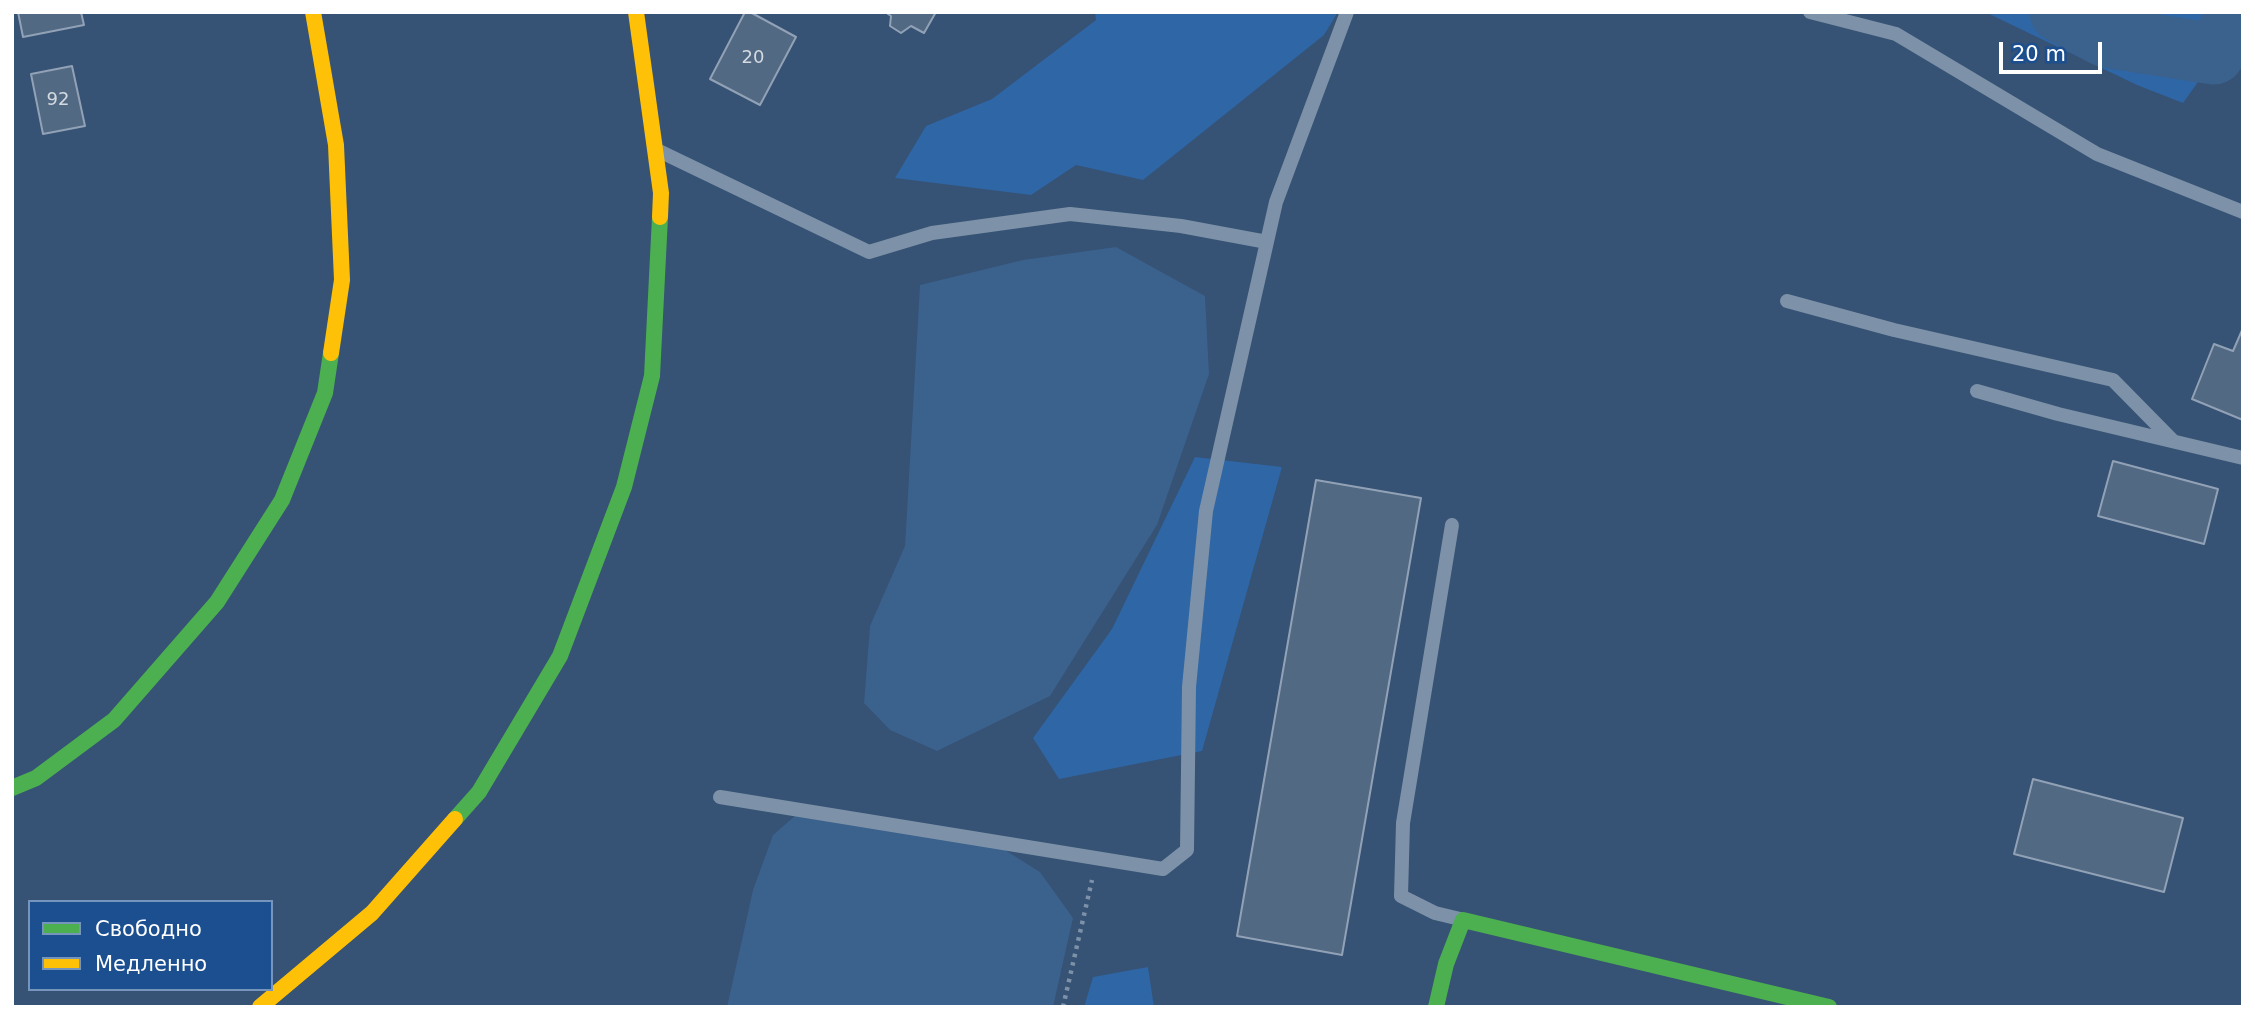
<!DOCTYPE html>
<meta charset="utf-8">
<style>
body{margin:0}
#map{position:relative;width:2255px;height:1019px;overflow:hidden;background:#365274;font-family:"DejaVu Sans",sans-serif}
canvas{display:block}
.frame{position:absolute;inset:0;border:14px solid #fff;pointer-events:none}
.legend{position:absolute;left:28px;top:900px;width:245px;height:91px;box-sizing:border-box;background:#1b4f8f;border:2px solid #7695bc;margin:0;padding:9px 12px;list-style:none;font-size:21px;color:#fff}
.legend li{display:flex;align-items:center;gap:14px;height:35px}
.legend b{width:35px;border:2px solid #7695bc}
.scale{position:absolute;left:1999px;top:42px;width:103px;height:32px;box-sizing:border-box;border:4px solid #fff;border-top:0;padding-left:9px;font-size:21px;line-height:24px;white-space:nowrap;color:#fff;-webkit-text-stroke:5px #1b4f8f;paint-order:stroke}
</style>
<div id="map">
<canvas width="2255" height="1019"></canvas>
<div class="frame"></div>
<ul class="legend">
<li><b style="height:9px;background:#4caf50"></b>Свободно</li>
<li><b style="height:9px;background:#ffc107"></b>Медленно</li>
</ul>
<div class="scale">20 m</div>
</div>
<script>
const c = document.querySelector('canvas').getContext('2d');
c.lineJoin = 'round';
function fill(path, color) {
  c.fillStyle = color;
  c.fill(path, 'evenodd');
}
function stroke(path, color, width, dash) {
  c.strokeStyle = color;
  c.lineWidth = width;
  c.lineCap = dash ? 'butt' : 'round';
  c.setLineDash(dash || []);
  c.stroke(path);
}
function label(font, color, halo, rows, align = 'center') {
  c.font = font + ' "DejaVu Sans",sans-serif';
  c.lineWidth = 6;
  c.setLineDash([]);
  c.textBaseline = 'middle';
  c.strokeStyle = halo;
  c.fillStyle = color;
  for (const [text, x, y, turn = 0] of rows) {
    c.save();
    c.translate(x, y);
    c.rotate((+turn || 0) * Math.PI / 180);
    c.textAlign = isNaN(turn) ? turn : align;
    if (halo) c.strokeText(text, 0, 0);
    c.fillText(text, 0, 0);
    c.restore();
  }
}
fill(new Path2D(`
 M1095,12H1338L1324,35L1143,180L1076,165L1031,195L895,178L926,126L992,99L1096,20Z
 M1985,12H2243V19L2183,103L2137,85Z
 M1195,457L1282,467L1202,751L1059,779L1033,738L1112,629Z
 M1148,967L1154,1007H1084L1093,977Z`), '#2f66a5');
fill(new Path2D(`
 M1116,247L1205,296L1209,374L1157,525L1050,696L937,751L890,730L864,703L870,626L905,546L920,285L1023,260Z
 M796,815L989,840L1040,872L1073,918L1053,1007H727L753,890L773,835Z`), '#3b618d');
stroke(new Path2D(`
 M2060,12L2106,37L2214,54L2240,12`), '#3b618d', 61);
const building = new Path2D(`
 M18,12H81L84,25L23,37Z
 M745,12H750L796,37L760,105L710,79Z
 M885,12H936L924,33L911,26L901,33L890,26L891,16Z
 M72,66L85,126L43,134L31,74Z
 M2243,328V420L2192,399L2214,344L2233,351Z
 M2113,461L2218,489L2204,544L2098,516Z
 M1316,480L1421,498L1342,955L1237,936Z
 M2033,779L2183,818L2164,892L2014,854Z`);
fill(building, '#526984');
stroke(building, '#92a2b6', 2);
stroke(new Path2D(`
 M1063,1007L1092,880`), '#7d92a8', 4.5, [3.5, 5]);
stroke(new Path2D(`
 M1810,12L1896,34L2097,154L2243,212
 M659,151L869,252L932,233L1070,214L1181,226L1267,242
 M1787,301L1894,330L2113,380L2173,441
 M1977,391L2058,414L2243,458
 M1452,525L1403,823L1401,896L1435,913L1460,919
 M720,797L1163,869L1187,850L1189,687L1206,511L1276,202L1347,12`), '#7d92a8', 14);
stroke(new Path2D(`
 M12,788L36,778L114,720L217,602L282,500L325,393L331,353
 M455,819L479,792L560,656L624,487L652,376L660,217
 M1436,1007L1446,964L1463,920L1829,1007`), '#4caf50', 16);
stroke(new Path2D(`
 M313,12L336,145L342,280L331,353
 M636,12L661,193L660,217
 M260,1007L372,913L455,819`), '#ffc107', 16);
label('18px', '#d4dae0', null, [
 ["20",753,58],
 ["92",58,100]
]);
</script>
